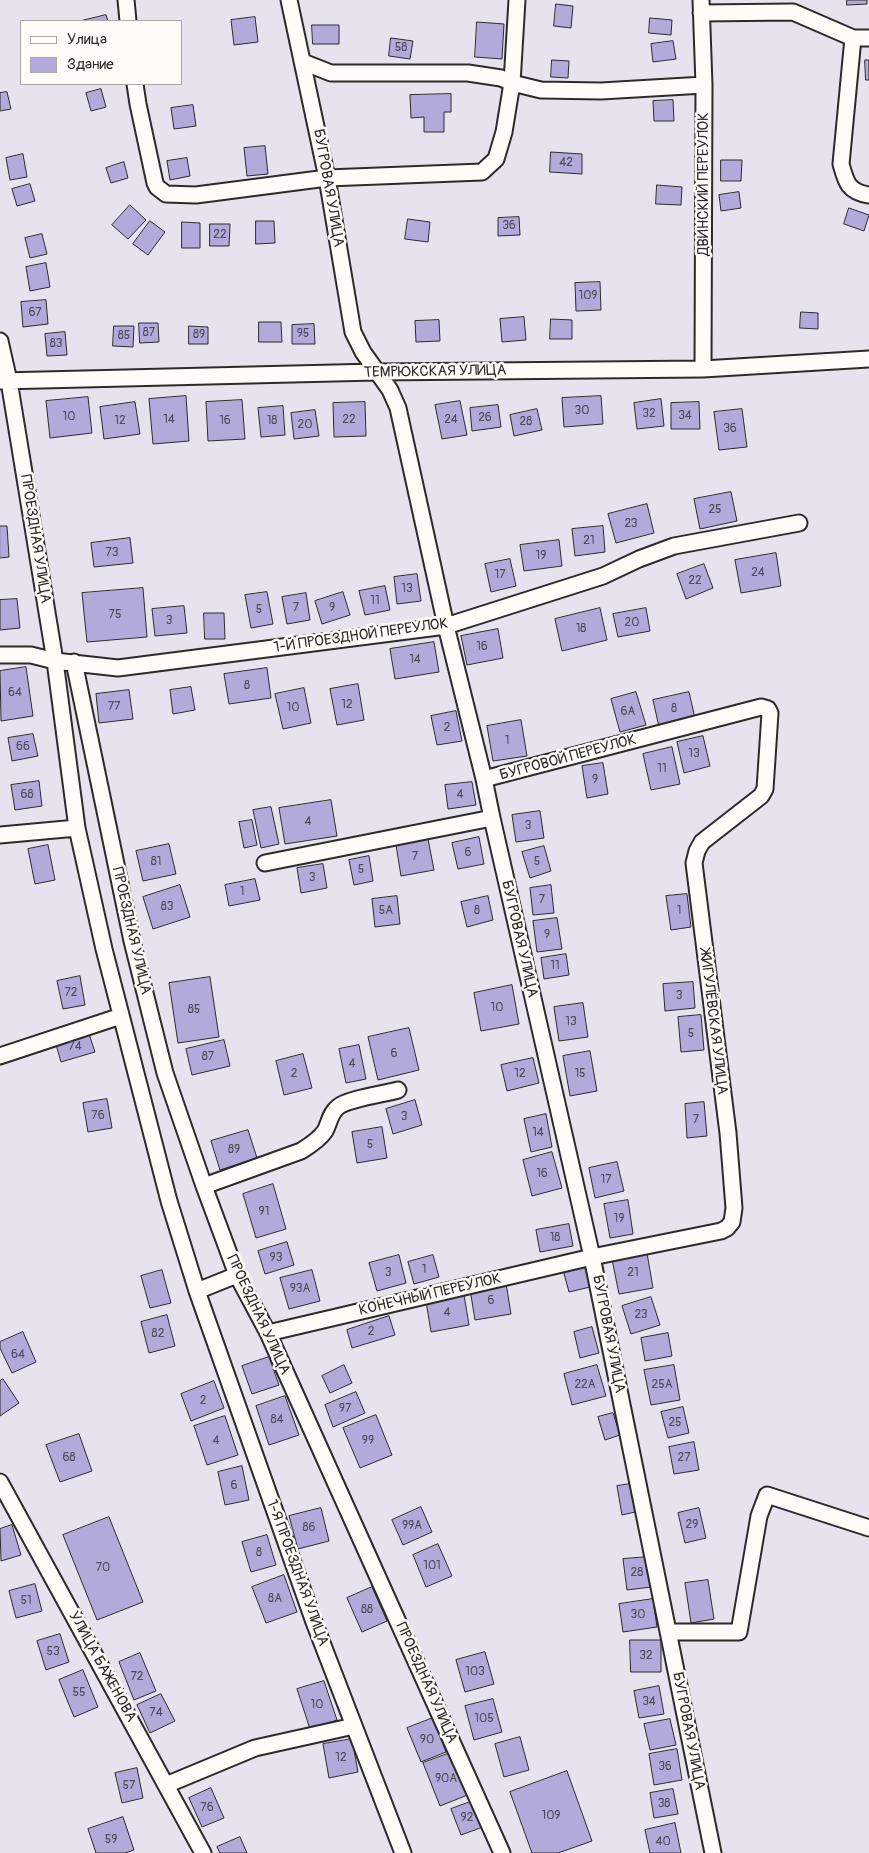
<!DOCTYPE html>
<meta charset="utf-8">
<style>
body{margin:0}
#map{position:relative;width:869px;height:1853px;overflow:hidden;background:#e6e3ef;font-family:Pangolin,sans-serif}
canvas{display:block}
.legend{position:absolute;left:20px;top:20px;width:162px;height:65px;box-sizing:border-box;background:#fdfcf7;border:1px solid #a9a8a5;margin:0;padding:6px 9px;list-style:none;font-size:15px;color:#2b2b2b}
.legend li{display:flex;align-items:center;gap:10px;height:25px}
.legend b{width:25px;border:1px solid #a9a8a5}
</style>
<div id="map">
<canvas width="869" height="1853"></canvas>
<ul class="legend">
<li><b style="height:6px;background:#fdfcf7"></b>Улица</li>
<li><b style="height:14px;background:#b2aadb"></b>Здание</li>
</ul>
</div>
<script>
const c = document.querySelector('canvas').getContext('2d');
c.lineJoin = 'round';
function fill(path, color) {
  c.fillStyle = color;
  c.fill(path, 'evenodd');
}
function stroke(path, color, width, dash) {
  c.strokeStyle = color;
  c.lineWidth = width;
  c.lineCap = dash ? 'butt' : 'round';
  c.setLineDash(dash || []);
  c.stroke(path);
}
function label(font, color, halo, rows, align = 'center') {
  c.font = font + ' Pangolin,sans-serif';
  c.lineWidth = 5;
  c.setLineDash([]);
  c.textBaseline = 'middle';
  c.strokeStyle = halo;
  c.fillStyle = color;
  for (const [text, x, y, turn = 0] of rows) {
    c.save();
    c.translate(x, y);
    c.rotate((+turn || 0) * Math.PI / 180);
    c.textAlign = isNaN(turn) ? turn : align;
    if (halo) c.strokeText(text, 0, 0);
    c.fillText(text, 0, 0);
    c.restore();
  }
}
const building = new Path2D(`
 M847,0H867V4L847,5Z
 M556,4L573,6L571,28L554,26Z
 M106,15L108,21H80Z
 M255,17L258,42L234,45L231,20Z
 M650,18L672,20L671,35L649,33Z
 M477,22L504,24L502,59L475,57Z
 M312,25H339V44H313Z
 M391,38L413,41L410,59L389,56Z
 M673,41L676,59L653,62L651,44Z
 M552,60L569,61L568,78L551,77Z
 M865,60H869V80H866Z
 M101,89L106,107L91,111L86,93Z
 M7,92L11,109L0,111V93Z
 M451,94V112H444V132H424V117L411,118L410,95Z
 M673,100L674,121H654L653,101Z
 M193,105L196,126L174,129L171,108Z
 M265,146L268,174L247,176L244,148Z
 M551,152L582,154V174L550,172Z
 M23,154L27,177L10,180L6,158Z
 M187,158L190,176L170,180L167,161Z
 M721,160H742L741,181H721Z
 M124,162L128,178L111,183L106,168Z
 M30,184L35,201L17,206L12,189Z
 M657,185L682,187L681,205L656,204Z
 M739,192L741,208L721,211L719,195Z
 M130,205L146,220L128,239L112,225Z
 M849,208L869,215L864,231L844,224Z
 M519,217L520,235L498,236V218Z
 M408,219L430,222L428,242L405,239Z
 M150,221L165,232L148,255L133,244Z
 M256,221H274L275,243L256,244Z
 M182,222L200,223V248H182Z
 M210,224H230L229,246H210Z
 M42,234L47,254L30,258L25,238Z
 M46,263L50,287L30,291L26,267Z
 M600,282L601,310L576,311L575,283Z
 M46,300L48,324L23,327L21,302Z
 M801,312L818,313V329L800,328Z
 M524,317L526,340L502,342L500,319Z
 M551,319L572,320V339H550Z
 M439,320L440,341L416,342L415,321Z
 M259,322H281L282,342H259Z
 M139,323H158L159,342L140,343Z
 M314,324L315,344H292V325Z
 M114,326H134L133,347L113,346Z
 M189,326L208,327V344H189Z
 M65,332L67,355L47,356L45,334Z
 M186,396L189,441L153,444L149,399Z
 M601,396L603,424L564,427L562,398Z
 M88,397L92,433L50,438L46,401Z
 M661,399L664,426L637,429L634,403Z
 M242,400L245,439L208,441L206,402Z
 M460,401L467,435L442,439L435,405Z
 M135,402L140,434L104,439L100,407Z
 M365,402L366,436L334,437L333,403Z
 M699,402L700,429H671V403Z
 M498,405L501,427L472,431L470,408Z
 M283,406L285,435L261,437L258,408Z
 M537,409L542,430L514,436L510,415Z
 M742,409L747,447L719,450L714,412Z
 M315,410L319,436L294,439L291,413Z
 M731,492L737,521L700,529L694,499Z
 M647,504L654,533L616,543L608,514Z
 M0,526H7L9,557L0,558Z
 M603,526L605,552L575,556L572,529Z
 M130,538L133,563L94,567L91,543Z
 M559,540L562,566L524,571L520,545Z
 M776,553L781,586L741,593L735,560Z
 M510,559L516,586L491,592L485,564Z
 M704,564L713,588L686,599L677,574Z
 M417,574L421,601L397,604L394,577Z
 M385,586L390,610L365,615L359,591Z
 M143,588L147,637L87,642L82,593Z
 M267,592L273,624L251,628L245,595Z
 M343,592L350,615L322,624L315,601Z
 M306,593L310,620L287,624L282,597Z
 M17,599L20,628L0,630V600Z
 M184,606L187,633L155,636L152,609Z
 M600,608L607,640L562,651L555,619Z
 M646,608L650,631L618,637L613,614Z
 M204,613H224L225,639H205Z
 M498,629L503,658L467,665L461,636Z
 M434,642L439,672L395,679L390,649Z
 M26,667L33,716L1,721L0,671Z
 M267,668L271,698L229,704L224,674Z
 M358,684L364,720L337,725L330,689Z
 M191,687L195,710L173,714L170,690Z
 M304,688L311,723L283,729L275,694Z
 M129,690L133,719L99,723L96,694Z
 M636,692L646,725L620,732L611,699Z
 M689,692L695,718L659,727L653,700Z
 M456,711L462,741L437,745L431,716Z
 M521,720L527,756L493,761L487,726Z
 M33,734L38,756L12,761L8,738Z
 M703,736L710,766L684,773L677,742Z
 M672,747L680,784L651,790L643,754Z
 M603,763L608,794L587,798L582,766Z
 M39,781L42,806L15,810L11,785Z
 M472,782L476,805L448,809L445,785Z
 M331,800L337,836L285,844L279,808Z
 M271,807L279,844L261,848L253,810Z
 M540,811L544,838L516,842L512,815Z
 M252,820L257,845L244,848L239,822Z
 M479,837L484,864L458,869L452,843Z
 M428,839L434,870L401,876L396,845Z
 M169,844L176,874L143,881L136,851Z
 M48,845L55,880L35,884L28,849Z
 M544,846L551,871L530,878L522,852Z
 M369,856L373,881L354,885L349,860Z
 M323,864L327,888L301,893L297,868Z
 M255,879L260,900L229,906L225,885Z
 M180,885L190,917L153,929L143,897Z
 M551,885L554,913L533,915L530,888Z
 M687,894L691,927L671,930L666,896Z
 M397,896L400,924L375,927L372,899Z
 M488,896L493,920L467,927L461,902Z
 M557,918L562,949L537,952L533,921Z
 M566,954L569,975L544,979L541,958Z
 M80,976L85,1005L63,1009L57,981Z
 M210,977L219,1037L178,1043L169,983Z
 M693,982L695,1008L665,1011L663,984Z
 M512,985L519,1024L481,1031L474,993Z
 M583,1003L588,1037L559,1041L554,1007Z
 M701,1015L704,1050L681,1052L678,1017Z
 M409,1028L419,1070L378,1080L368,1037Z
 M88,1031L95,1052L61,1062L55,1041Z
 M224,1040L230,1066L192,1075L186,1049Z
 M359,1045L366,1079L346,1083L339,1049Z
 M590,1051L597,1091L570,1096L563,1056Z
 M303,1054L312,1088L284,1095L276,1061Z
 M533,1058L539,1083L507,1091L501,1065Z
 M107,1099L112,1128L88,1132L83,1103Z
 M415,1100L422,1125L393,1134L386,1109Z
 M704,1102L707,1136L687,1138L685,1104Z
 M546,1114L552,1147L531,1152L524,1119Z
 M382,1127L387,1158L357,1163L352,1132Z
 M248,1130L257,1158L220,1170L211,1141Z
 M552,1152L562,1188L532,1196L523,1160Z
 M617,1162L624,1191L595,1198L589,1168Z
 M273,1184L286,1229L256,1238L243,1194Z
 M628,1200L633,1234L610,1238L604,1204Z
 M569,1224L573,1246L540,1252L536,1230Z
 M287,1242L294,1265L265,1274L258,1251Z
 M647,1253L653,1288L619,1294L612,1259Z
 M399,1255L406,1283L377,1291L369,1263Z
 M433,1255L439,1277L414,1284L408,1262Z
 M583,1261L590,1287L569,1292L562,1266Z
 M162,1270L171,1303L150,1308L141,1276Z
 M312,1270L320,1301L289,1309L280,1278Z
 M506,1283L511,1314L475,1320L470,1289Z
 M464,1295L469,1325L431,1332L426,1301Z
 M651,1297L660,1325L631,1334L622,1306Z
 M167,1315L175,1346L149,1353L141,1322Z
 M389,1316L395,1335L352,1348L347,1330Z
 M592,1327L599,1353L580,1358L574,1332Z
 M23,1332L36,1362L12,1373L0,1348V1342Z
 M668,1333L672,1356L645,1361L641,1338Z
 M269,1357L279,1385L252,1394L242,1366Z
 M344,1365L352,1383L330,1393L322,1376Z
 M597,1365L606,1396L572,1405L564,1374Z
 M674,1365L680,1400L651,1405L644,1370Z
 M3,1379L19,1403L0,1416V1381Z
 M214,1381L224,1408L191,1421L181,1394Z
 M356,1392L365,1413L333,1427L325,1405Z
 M285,1396L299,1435L269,1445L256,1406Z
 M683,1407L689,1433L668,1438L661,1412Z
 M613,1413L620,1435L605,1440L598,1417Z
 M376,1415L392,1455L360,1468L343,1428Z
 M225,1416L238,1455L207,1465L194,1426Z
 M79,1434L92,1471L60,1482L46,1445Z
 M694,1442L699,1470L674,1474L669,1447Z
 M242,1466L249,1500L225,1505L218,1472Z
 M630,1484L635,1512L622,1515L617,1486Z
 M421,1507L432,1532L403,1545L392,1520Z
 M321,1508L329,1541L298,1549L289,1516Z
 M699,1508L706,1538L685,1543L678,1513Z
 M109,1517L143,1602L97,1620L63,1535Z
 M12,1525L21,1555L1,1561L0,1529Z
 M267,1535L276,1565L251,1572L242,1542Z
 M438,1544L452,1576L426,1587L413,1555Z
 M648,1557L651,1587L627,1590L623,1559Z
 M284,1575L297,1612L266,1623L252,1587Z
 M708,1580L714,1619L691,1623L685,1583Z
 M35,1584L42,1611L16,1618L9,1591Z
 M372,1587L387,1621L362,1632L347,1598Z
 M653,1599L657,1627L623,1632L619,1604Z
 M60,1634L69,1662L46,1670L37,1641Z
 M630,1640H661V1672H631Z
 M485,1652L494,1684L465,1692L456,1660Z
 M140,1653L156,1691L134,1700L119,1662Z
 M83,1670L98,1707L74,1717L59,1680Z
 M324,1681L337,1720L310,1729L297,1689Z
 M659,1686L664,1714L639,1718L634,1691Z
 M161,1694L175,1721L150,1733L137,1705Z
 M493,1699L502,1732L474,1740L465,1706Z
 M433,1718L446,1752L421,1762L407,1728Z
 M670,1719L676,1745L650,1750L644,1724Z
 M520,1737L529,1770L504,1777L495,1744Z
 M352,1739L358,1772L329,1778L323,1744Z
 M677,1749L682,1780L654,1785L649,1754Z
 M453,1752L470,1794L440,1806L423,1763Z
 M137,1768L143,1798L122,1803L115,1773Z
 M567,1771L592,1841L558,1853H532L510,1792Z
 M211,1788L224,1818L202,1827L189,1798Z
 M673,1789L678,1814L654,1818L650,1793Z
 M473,1801L483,1827L461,1835L451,1809Z
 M123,1817L134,1850L125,1853H96L88,1829Z
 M675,1823L681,1853H650L645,1830Z
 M240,1837L247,1853H220L217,1847Z`);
fill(building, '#b2aadb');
stroke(building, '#2b2b2b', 1);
const minor = new Path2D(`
 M126,0L128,21
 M289,0L327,178L353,332L363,352L390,390L398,408L446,626L484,779
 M701,0L704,85L703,369
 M701,13L793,12L853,38H869
 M853,38L841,164C846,182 848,192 869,195
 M303,62L331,73H468L501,78L512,83L541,90L601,91L704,85
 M135,84L138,104L155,183L157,187L166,194L196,195L327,178L482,172L496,159L504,132L512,83L517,0
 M0,341L9,381L55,661L77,828L104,949L169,1201L197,1291L314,1622L403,1853
 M0,381L376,372L703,369L869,359
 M0,655H31L55,661L118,668L446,626L603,576L639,559L674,546L799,523
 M74,662L132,941L165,1073L204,1186L237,1275L268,1333L502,1853
 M492,818L592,1257L713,1853
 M0,835L77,828
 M265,863L492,818L484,779L761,707L768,709L770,713L765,789L761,796L702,842L697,851L694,863L728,1133L734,1208L732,1222L727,1228L721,1231L592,1257L268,1333
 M0,1056L121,1016
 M204,1186L301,1151C309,1146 319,1140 325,1131C329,1124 330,1113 338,1107C347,1099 384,1094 398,1090
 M197,1291L237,1275
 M0,1482L203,1853
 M668,1632H739L759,1516L767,1495L869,1528
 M166,1785L255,1748L354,1726`);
stroke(minor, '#2b2b2b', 19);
stroke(minor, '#fdfcf7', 15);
label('12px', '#4d4b57', null, [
 ["58",401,48],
 ["42",566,163],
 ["36",509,226],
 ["22",220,235],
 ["109",588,296],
 ["67",35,313],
 ["87",149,333],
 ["95",303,334],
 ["89",199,335],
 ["85",124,336],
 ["83",56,344],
 ["30",582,411],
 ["32",649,414],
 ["34",685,416],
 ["10",69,417],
 ["26",485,418],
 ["14",169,420],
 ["22",349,420],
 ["24",451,420],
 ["12",120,421],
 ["16",225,421],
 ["18",272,421],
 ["28",526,422],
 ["20",305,425],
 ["36",730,429],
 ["25",715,510],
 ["23",631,524],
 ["21",589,541],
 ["73",112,553],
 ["19",541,556],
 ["24",758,573],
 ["17",500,575],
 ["22",695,581],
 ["13",407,589],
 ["11",375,601],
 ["7",296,608],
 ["9",332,608],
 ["5",259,610],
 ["75",115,615],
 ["3",169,621],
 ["20",632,623],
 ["18",581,629],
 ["16",482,647],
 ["14",415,660],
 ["8",247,686],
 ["64",15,693],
 ["12",347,705],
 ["77",114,707],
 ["10",293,708],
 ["8",674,709],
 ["6А",628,712],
 ["2",447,728],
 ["1",507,741],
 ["66",23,747],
 ["13",694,754],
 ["11",662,769],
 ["9",595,780],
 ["68",27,795],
 ["4",460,795],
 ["4",308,822],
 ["3",528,826],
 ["6",468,853],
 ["7",415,857],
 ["81",156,862],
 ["5",537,862],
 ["5",361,870],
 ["3",312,878],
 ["1",242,892],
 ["7",542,900],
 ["83",167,907],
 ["5А",386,911],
 ["8",477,911],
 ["1",679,911],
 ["9",547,935],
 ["11",555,966],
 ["72",71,993],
 ["3",679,996],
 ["10",497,1008],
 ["85",194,1010],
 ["13",571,1022],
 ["5",691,1034],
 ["74",75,1047],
 ["6",394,1054],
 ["87",208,1057],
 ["4",352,1064],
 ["2",294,1074],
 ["12",520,1074],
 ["15",580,1074],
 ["76",98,1116],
 ["3",404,1117],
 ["7",696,1120],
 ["14",538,1133],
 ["5",370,1145],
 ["89",234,1150],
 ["16",542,1174],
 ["17",606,1180],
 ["91",264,1212],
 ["19",619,1219],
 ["18",555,1238],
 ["93",276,1258],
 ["1",424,1270],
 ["3",388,1273],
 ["21",633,1273],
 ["93А",300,1289],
 ["6",491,1301],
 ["4",447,1313],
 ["23",641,1315],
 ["2",371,1332],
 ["82",158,1334],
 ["64",18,1355],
 ["22А",585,1385],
 ["25А",662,1385],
 ["2",203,1401],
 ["97",345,1409],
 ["84",277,1420],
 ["25",675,1423],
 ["4",216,1441],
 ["99",368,1441],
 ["68",69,1458],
 ["27",684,1458],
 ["6",234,1486],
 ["29",692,1525],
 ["99А",412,1526],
 ["86",309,1528],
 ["8",259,1553],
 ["101",432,1566],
 ["70",103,1568],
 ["28",637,1573],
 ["8А",275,1599],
 ["51",26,1601],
 ["88",367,1610],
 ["30",638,1615],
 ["53",53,1652],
 ["32",646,1656],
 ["103",475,1672],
 ["72",137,1677],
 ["55",79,1693],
 ["34",649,1702],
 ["10",317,1705],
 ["74",156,1713],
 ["105",484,1719],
 ["90",427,1740],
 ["12",341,1758],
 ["36",665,1767],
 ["90А",446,1779],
 ["57",129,1786],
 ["38",664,1804],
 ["76",207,1808],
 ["109",551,1816],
 ["92",467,1818],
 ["59",111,1840],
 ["40",663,1842]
]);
label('15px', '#2b2b2b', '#fdfcf7', [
 ["ДВИНСКИЙ ПЕРЕУЛОК",704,184,-90],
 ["БУГРОВАЯ УЛИЦА",328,188,80],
 ["ТЕМРЮКСКАЯ УЛИЦА",435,372,-1],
 ["ПРОЕЗДНАЯ УЛИЦА",35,539,81],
 ["1-Й ПРОЕЗДНОЙ ПЕРЕУЛОК",361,636,-8],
 ["БУГРОВОЙ ПЕРЕУЛОК",568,758,-15],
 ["ПРОЕЗДНАЯ УЛИЦА",131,931,77],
 ["БУГРОВАЯ УЛИЦА",519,939,77],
 ["ЖИГУЛЁВСКАЯ УЛИЦА",713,1022,83],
 ["КОНЕЧНЫЙ ПЕРЕУЛОК",430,1295,-13],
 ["ПРОЕЗДНАЯ УЛИЦА",258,1315,65],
 ["БУГРОВАЯ УЛИЦА",608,1334,79],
 ["1-Я ПРОЕЗДНАЯ УЛИЦА",297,1573,70],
 ["УЛИЦА БАЖЕНОВА",102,1667,61],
 ["ПРОЕЗДНАЯ УЛИЦА",426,1683,66],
 ["БУГРОВАЯ УЛИЦА",688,1731,79]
]);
</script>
